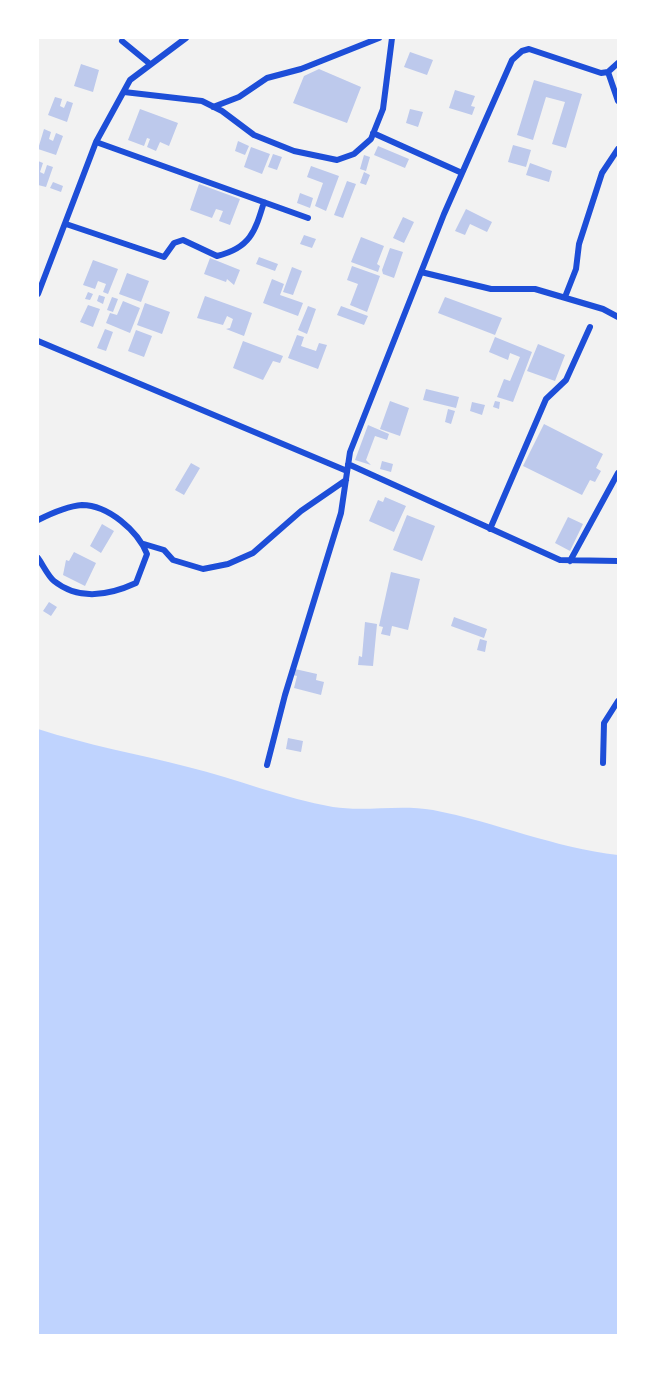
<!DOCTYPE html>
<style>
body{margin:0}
#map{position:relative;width:656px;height:1373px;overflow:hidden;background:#f2f2f2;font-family:Montserrat,sans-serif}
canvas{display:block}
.frame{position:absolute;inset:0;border:39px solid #fff;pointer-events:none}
</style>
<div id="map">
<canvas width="656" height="1373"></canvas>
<div class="frame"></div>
</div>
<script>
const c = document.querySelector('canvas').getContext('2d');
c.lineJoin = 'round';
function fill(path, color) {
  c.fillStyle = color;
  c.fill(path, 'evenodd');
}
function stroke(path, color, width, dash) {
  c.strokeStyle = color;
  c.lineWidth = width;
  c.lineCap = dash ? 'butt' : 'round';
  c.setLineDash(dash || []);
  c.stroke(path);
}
fill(new Path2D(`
 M38,729C87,745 138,754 188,767C237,779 283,798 333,807C366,812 399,804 433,810C495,822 555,848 618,855V1335H38Z`), '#bfd3fe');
fill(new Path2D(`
 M410,52L433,60L427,75L404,67Z
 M81,64L99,70L93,92L74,86Z
 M319,69L361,87L347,123L293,103L304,76Z
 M534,80L582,94L566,148L552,144L565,102L546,97L533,140L517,135Z
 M455,90L475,96L471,106L475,107L472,115L449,108Z
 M55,97L62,99L60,106L64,108L67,101L73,103L67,122L48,115Z
 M140,109L178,123L169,146L160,142L156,151L147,147L150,139L147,138L144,146L128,140Z
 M410,109L423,112L418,127L406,123Z
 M44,129L51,132L49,139L53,141L56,133L63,136L56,155L38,149Z
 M238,141L249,146L245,155L235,151Z
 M513,145L531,150L526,167L508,162Z
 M378,146L409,159L405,168L374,155Z
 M251,147L270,154L262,174L244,167Z
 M273,154L282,157L277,170L268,167Z
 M364,155L370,157L366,171L360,169Z
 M38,161L43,163L40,172L44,174L47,165L53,167L46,187L38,185Z
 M530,163L552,171L549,182L526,175Z
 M311,166L339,176L326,211L315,206L323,183L307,177Z
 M364,172L370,175L366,185L360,183Z
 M347,181L356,184L343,218L334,215Z
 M53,182L63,186L61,192L50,188Z
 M199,184L240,199L230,225L219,221L223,211L216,209L212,218L190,210Z
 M300,193L313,198L310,208L297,203Z
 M466,209L492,222L487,232L470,224L465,235L455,231Z
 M403,217L414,222L404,243L393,238Z
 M304,235L316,239L312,248L300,244Z
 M361,237L384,246L377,264L380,266L378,272L351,262Z
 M390,248L403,252L394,278L383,274L382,270Z
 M259,257L278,264L275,271L256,264Z
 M210,258L240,270L234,285L227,279L226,282L204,274Z
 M93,260L118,269L108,294L103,292L106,284L98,281L95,289L83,285Z
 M352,266L380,276L367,312L350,305L358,284L347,280Z
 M292,267L302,271L293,295L283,292Z
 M127,273L149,281L141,302L119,294Z
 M272,279L284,284L280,295L303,303L298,316L263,303Z
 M88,292L93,294L90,300L85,299Z
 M99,295L105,297L103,304L97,301Z
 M205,296L252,313L244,336L226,329L230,328L233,319L227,316L223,325L197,318Z
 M112,297L118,299L113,312L107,310Z
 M445,297L502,318L495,335L438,313Z
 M123,301L140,308L130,333L106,323L110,313L117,315Z
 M145,303L170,312L162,334L137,325Z
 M88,305L100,309L93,327L80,322Z
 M308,306L316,309L307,334L298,330Z
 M341,306L368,316L364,325L337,315Z
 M105,329L113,332L106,351L97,348Z
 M136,330L152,336L144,357L128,351Z
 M297,335L304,337L301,346L316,351L319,343L327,345L318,369L288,358Z
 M495,337L532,352L513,402L497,397L504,379L510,381L520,357L510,353L508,360L489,352Z
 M243,341L283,356L280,363L273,361L263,380L233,368Z
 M538,344L565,355L555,381L527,371Z
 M426,389L459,397L456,408L423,400Z
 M390,401L409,408L400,436L380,429Z
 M495,401L500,402L499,409L493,407Z
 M472,402L485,405L482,415L470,411Z
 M448,409L455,411L451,424L445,422Z
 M544,424L603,454L596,468L601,471L595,482L590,480L582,495L523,466Z
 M368,425L389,434L387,440L375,436L366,460L371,465L355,460Z
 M382,461L393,464L391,472L380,469Z
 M191,463L200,468L184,495L175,490Z
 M385,497L406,506L394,532L369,521L378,500L383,502Z
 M407,515L435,526L422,561L393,550Z
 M568,517L583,524L570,551L555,543Z
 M102,524L114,531L101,553L90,546Z
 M74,552L96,563L85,586L63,575L66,560L69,561Z
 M391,572L420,579L408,630L392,626L390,636L381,634L383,627L379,626Z
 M49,602L57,607L51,616L43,611Z
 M454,617L487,629L484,638L451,626Z
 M365,622L377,624L373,666L358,665L359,656L362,657Z
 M480,639L487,641L485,652L477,650Z
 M295,669L317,674L316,680L324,682L321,695L294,688L297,676L293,675Z
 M288,738L303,741L301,752L286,749Z`), '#bdc9ec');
stroke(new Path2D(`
 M122,41L150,64
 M608,72L618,101
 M124,92L202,101L222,111L254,135L294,151L337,160L354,154L371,139L383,109L392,38
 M213,107L239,97L267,78L301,69L379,38
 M373,133L462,173
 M96,142L308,218
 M66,224L164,257L174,243L183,240L217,256C250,248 255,232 264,202
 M421,272L491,289H535L603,309L618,317
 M38,294L96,142L130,80L186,38
 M565,297L576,269L579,244L602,173L618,149
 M38,341L347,471
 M348,464L560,560L618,561
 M38,520C50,514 68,506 82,505C108,505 138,531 147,554L136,583C110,595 79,601 54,581C48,576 43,565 38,558
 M490,529L546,399L566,380L590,327
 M144,544L164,550L173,560L203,569L228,564L253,553L301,511L346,480
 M570,561L618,473
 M603,763L604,723L618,701
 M267,765L285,695L341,513L350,452L444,214L512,60L522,51L529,49L601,73L608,72L618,63`), '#1d4ed8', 6);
</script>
